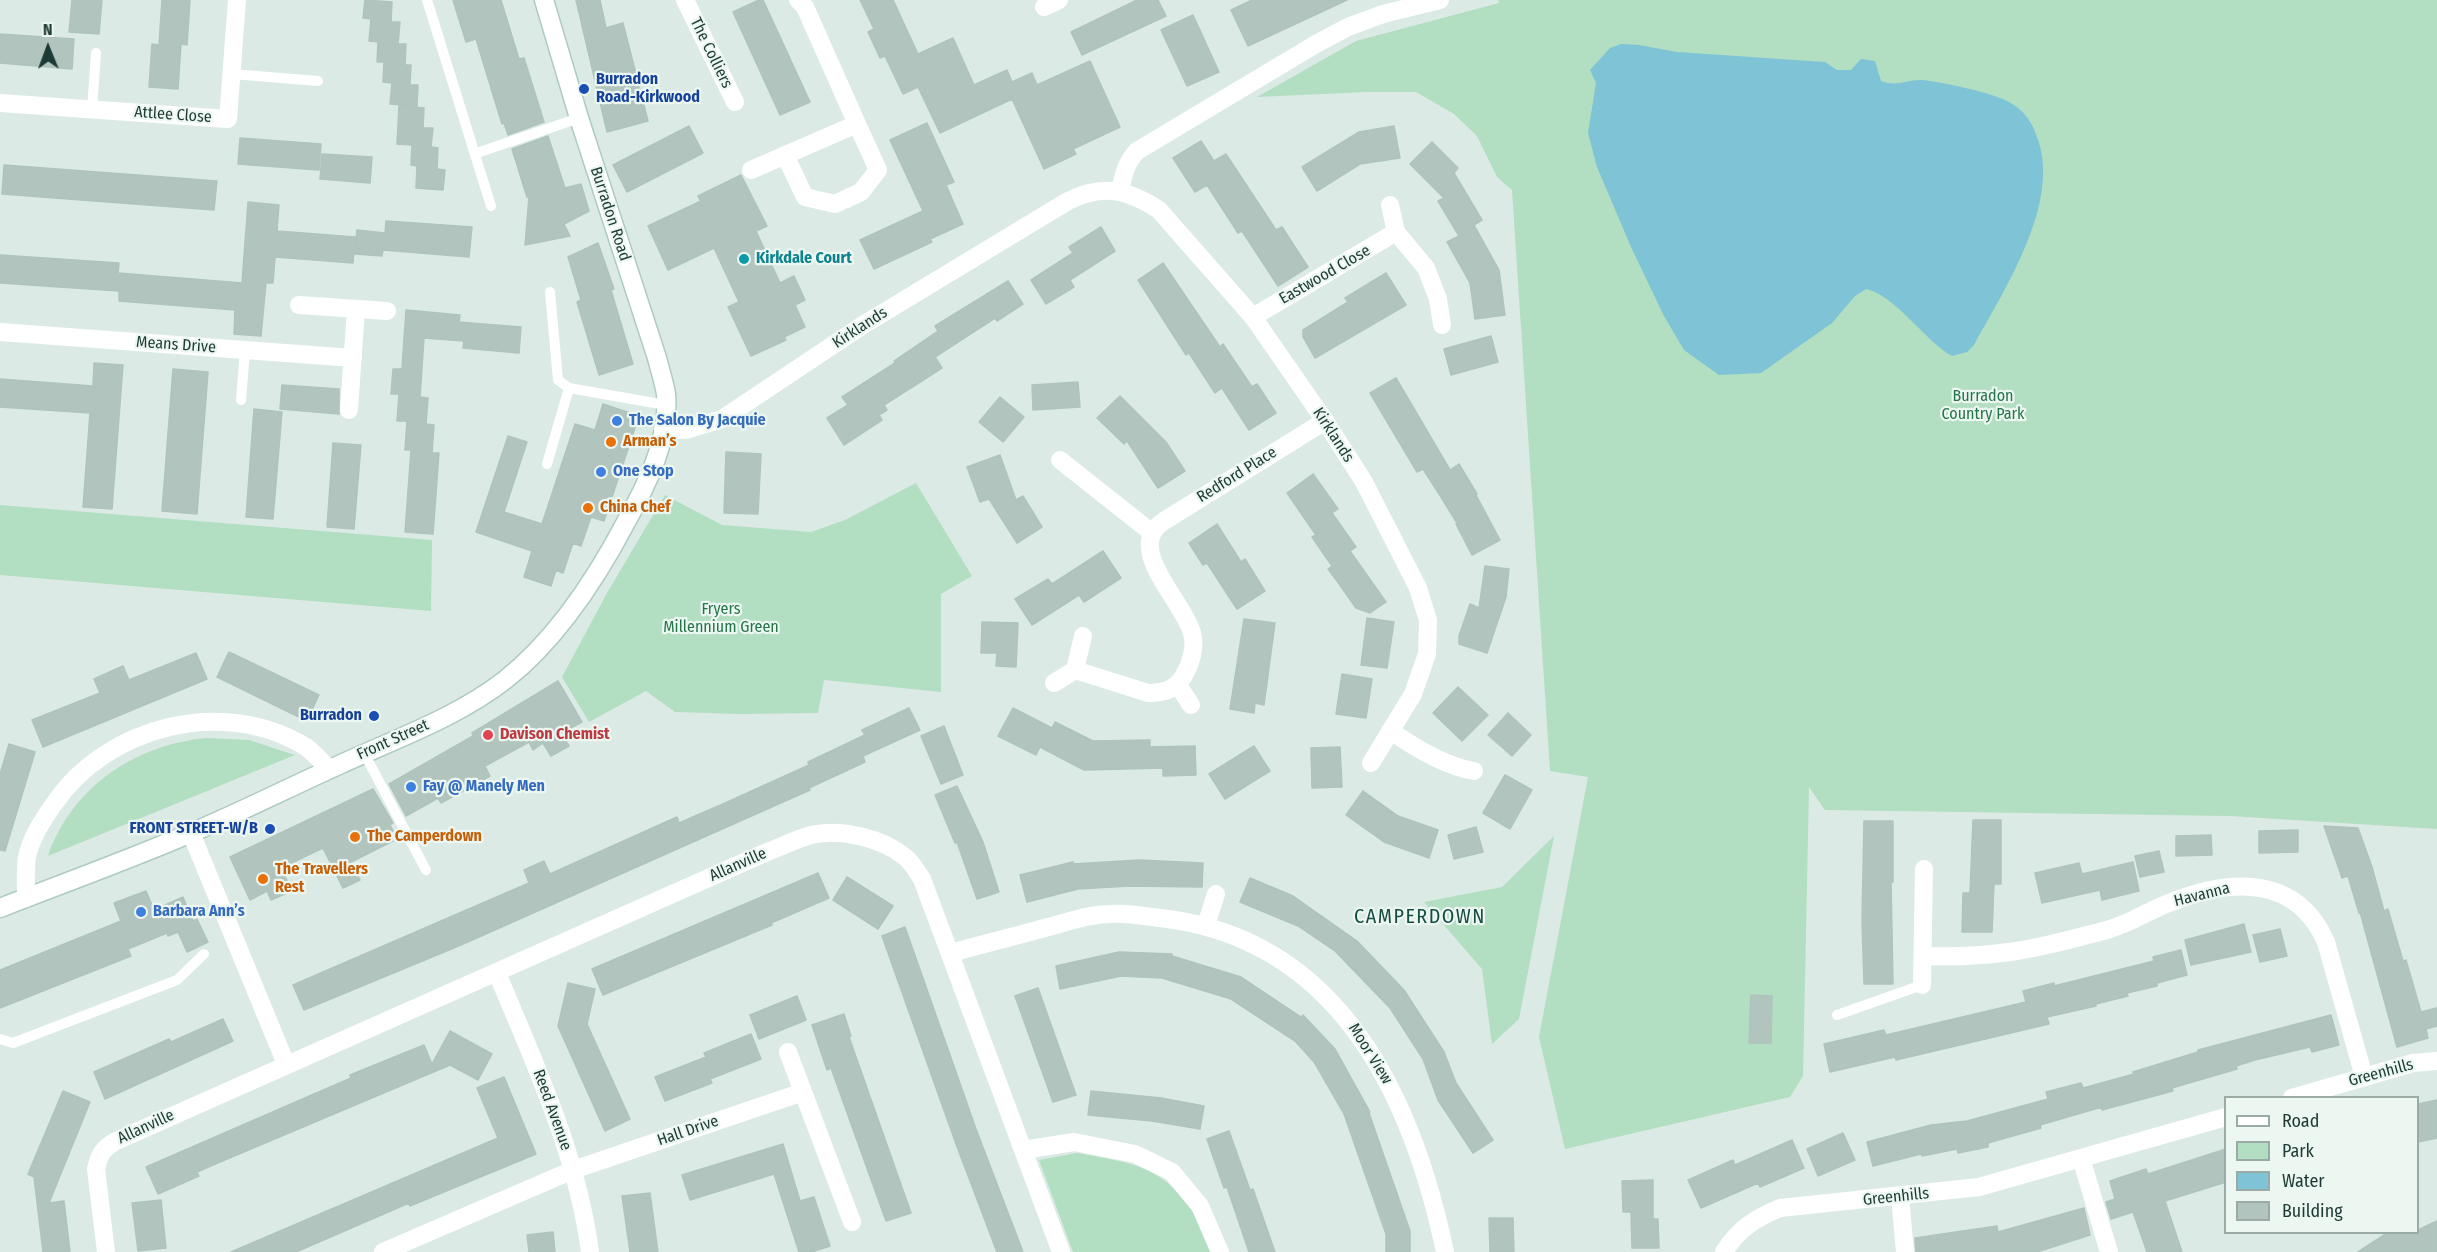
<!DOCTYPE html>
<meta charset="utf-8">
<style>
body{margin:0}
#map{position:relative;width:2437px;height:1252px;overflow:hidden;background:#dceae5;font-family:"Fira Sans Condensed",sans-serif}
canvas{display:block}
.legend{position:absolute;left:2224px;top:1096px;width:195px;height:138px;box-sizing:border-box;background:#edf7f2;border:2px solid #9aaba6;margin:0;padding:8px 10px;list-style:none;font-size:18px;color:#1d3a34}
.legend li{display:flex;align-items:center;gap:12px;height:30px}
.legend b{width:30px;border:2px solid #9aaba6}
.north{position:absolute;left:18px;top:18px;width:60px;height:60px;-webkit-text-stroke:4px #edf7f2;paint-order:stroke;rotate:359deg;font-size:16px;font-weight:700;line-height:24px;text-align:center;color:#1d3a34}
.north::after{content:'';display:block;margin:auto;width:21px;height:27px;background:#1d3a34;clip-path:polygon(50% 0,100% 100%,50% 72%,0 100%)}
</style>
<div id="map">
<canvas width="2437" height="1252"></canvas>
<ul class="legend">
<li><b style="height:8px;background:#fff"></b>Road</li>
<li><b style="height:16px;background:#b2dec1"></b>Park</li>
<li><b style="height:16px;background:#7ec3d6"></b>Water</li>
<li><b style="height:16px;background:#b1c5be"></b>Building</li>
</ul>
<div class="north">N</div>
</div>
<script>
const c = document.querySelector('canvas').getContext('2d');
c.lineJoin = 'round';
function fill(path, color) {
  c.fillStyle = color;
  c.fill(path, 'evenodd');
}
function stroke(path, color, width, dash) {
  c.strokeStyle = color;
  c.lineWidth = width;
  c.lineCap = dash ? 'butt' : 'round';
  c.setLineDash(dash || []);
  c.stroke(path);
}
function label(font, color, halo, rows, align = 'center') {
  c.font = font + ' "Fira Sans Condensed",sans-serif';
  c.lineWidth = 4.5;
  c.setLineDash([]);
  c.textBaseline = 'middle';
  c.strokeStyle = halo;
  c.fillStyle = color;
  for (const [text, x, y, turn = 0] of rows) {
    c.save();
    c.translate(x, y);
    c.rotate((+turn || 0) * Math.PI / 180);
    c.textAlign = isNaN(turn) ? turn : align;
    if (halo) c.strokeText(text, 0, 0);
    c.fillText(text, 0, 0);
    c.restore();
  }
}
fill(new Path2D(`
 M1498,0H2437V829L2230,816L1825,810L1809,787L1803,1076L1790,1097L1565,1149L1539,1037L1588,777L1550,771L1512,190L1497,177L1477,136L1454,114L1416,92H1366L1257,97L1356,41L1499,3Z
 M916,483L972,576L941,594V692L824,680L818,713L740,714L675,712L646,691L589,722L562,677L607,593L665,495L722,525L811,532L845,520Z
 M0,505L432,540L431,611L0,575Z
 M206,738L249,740L295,755L48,856C72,787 135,745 206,738Z
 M1554,836L1519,1019L1492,1044L1482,969L1424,902L1502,887Z
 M1077,1153C1125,1162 1161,1164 1191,1209C1200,1221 1204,1238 1211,1252H1073L1039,1160Z`), '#b2dec1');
fill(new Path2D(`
 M1621,44L1639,45L1677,52L1825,62L1837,70H1851L1861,59L1875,61L1881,81C1898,87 1905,80 1921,80C1938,81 1982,91 1997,97C2018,104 2030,116 2037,137C2062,202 2004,290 1974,345L1967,352L1952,356C1924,340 1895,295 1866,289L1855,296L1832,323L1761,373L1719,375L1684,350L1664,316L1631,247L1597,167L1588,133L1596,83L1590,70L1610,48Z`), '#7ec3d6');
const building = new Path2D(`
 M72,0H102L99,34L69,32Z
 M162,0H190L187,45L181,44L178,89L149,87L152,44L159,45Z
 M365,0L392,2L391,22H400L398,44H406L405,65H411L410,85H418L417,106L390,104L392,83L383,82L384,62H377L378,42L369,41L371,19L363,18Z
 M453,0H501L519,59L524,58L544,122L508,135L504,123L502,124L476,39L466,42Z
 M576,0H600L606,28L623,23L648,121L607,132Z
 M759,0H763L810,102L780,115L733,12Z
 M860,0H893L918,54L953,38L974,85L1007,70L1012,82L1032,73L1037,85L1090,61L1120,127L1073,149L1076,154L1044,169L1012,99L940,133L918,87L903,94L885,56L880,58L868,32L874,29Z
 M1137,0H1158L1166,16L1082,55L1071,32Z
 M1252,0H1347L1248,46L1231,10Z
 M1193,15L1219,72L1187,86L1161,30Z
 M0,34L74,39L72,69L0,63Z
 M399,106L424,108L423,128H433L431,147L438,148L437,169L445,170L443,190L416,188L417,166L411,165L412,145L397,144Z
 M927,123L954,182L946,185L963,224L930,239L932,242L874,269L860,240L923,211L890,140Z
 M689,126L703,153L627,192L613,165Z
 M1394,126L1400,158L1360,164L1317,191L1302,167L1359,132Z
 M548,136L565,188L581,184L589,211L564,224L570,236L525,245L529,197H527L512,149Z
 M240,138L321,144L319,170L238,164Z
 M1201,141L1214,161L1226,154L1276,230L1282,227L1308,267L1278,286L1242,231L1238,233L1207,185L1195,192L1173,158Z
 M1432,142L1458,168L1454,173L1482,220L1474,225L1499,270L1505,315L1475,319L1470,283L1447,242L1459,236L1438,201L1444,198L1410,164Z
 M322,154L372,157L370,183L320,179Z
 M4,165L217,181L214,210L2,194Z
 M741,175L767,226L756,231L780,283L794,276L805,300L795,305L805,327L784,337L786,340L751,356L728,307L739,302L714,248L668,270L648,226L701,201L698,196Z
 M248,202L279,205L277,231L355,237L353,263L275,257L273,283H266L261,336L234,334L235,310L119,301V291L0,283V255L119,263L118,273L242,283Z
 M386,221L472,227L469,257L383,250L382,256L355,254L357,230L385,233Z
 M1101,227L1115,251L1070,280L1074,287L1046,304L1031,280L1073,253L1069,247Z
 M598,243L614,289L611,290L633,364L599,375L577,302L581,300L568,257Z
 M1163,263L1220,347L1223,344L1252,387L1257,384L1276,413L1249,430L1222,388L1215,393L1189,353L1186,355L1138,280Z
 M1386,273L1406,305L1315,358L1303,337V330L1348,302L1345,298Z
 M1008,281L1023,304L997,321L995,318L935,357L942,368L884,405L887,410L879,415L882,420L844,445L827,418L848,405L842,397L895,363L894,361L938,331L935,326Z
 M406,310L460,315L459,322L521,327L519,353L463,348L464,341L424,338L420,397L428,398L426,424L434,425L432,453H439L433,534L405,532L411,450H405L407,421H397L399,394H391L393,369H402Z
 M1491,336L1498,362L1451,375L1444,349Z
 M94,363L123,365L112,509L83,507L90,413L0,407V379L93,386Z
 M173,369L208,372L197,514L162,511Z
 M1396,378L1450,470L1459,464L1477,494L1476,495L1500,540L1472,555L1456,524L1457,523L1441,497L1423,469L1417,472L1370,393Z
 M1078,382L1080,407L1033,410L1032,385Z
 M282,385L339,389V414L280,409Z
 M1120,396L1166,442L1185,471L1158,488L1127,441L1124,444L1097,418Z
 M1000,397L1024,417L1003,442L979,422Z
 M603,404L639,416L604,521L591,517L581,546L573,543L563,573L556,570L551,586L524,577L532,551L476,532L508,436L527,442L504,512L542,524L575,424L595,430Z
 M254,409L282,412L273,519L246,517Z
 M333,443L361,445L354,529L327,527Z
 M726,452L761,454L758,514L724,513Z
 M1000,455L1016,500L1023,496L1042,527L1017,543L989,499L980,502L967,467Z
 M1313,474L1338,509L1332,513L1356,547L1350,551L1386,602L1370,613L1356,608L1337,581L1328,569L1332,566L1312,537L1316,535L1287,493Z
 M1217,524L1241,562L1245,559L1265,591L1237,609L1207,563L1203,565L1189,543Z
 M1103,551L1121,578L1084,602L1079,595L1032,625L1015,599L1048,579L1052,584Z
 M1485,566L1509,569L1506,597L1487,653L1459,644V636L1470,604L1479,608Z
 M1367,618L1394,622L1387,668L1361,665Z
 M1244,619L1275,623L1264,705L1255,703L1254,713L1230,709Z
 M982,622L1018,623L1016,667L996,666L997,653H981Z
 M229,652L319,695L307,721L217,677Z
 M196,653L207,679L43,747L32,720L100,693L94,679L123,666L129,680Z
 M1342,674L1372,679L1366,718L1336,714Z
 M558,681L582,722L561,733L569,746L551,756L543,743L533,750L529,742L485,766L490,776L441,803L438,798L406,816L389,784L473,736L472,733Z
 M1458,687L1488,715L1462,741L1433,713Z
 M909,708L920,730L863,756L865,762L809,788L810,790L461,945L304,1010L293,985L529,883L524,870L544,861L550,874L677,817L679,823L723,804L809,765L808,762L865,735L862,730Z
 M1013,708L1052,728L1055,722L1093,741L1150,740V747L1195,746L1196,775L1163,776V768L1084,770L1040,747L1036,755L998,736Z
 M1508,713L1531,735L1512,756L1488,735Z
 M944,726L963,775L941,784L921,736Z
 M9,744L35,752L5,851L0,850V774Z
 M1254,746L1270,771L1225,799L1209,774Z
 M1340,747L1342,787L1312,788L1311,748Z
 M1505,775L1532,790L1510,829L1483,813Z
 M957,786L983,842L999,892L977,899L957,842L955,843L935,795Z
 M373,789L393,823L390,825L393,831L389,833L393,841L351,862L360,880L343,888L323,848L281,868L292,891L271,900L267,891L250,900L230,857Z
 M1363,791L1398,816L1438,830L1429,858L1384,842L1346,815Z
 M1973,820H2001V884H1994L1992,932H1962L1963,893H1970Z
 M1864,821H1893V882H1891L1893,984H1864L1862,921Z
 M2324,826L2358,828L2372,867L2384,911L2388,909L2403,961L2406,960L2421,1012L2437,1008V1026L2426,1029L2428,1038L2397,1047L2360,912L2359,913L2348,876L2342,878Z
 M1476,827L1483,852L1454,859L1448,835Z
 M2298,830V852L2259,853V831Z
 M2211,835L2212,855L2176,856V836Z
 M2159,851L2164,872L2140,877L2135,856Z
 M1139,860L1203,863L1202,887L1129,886L1078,889L1027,902L1020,875L1073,862V864Z
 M2133,862L2139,891L2102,900L2100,890L2042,903L2035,873L2079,863L2082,874Z
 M818,873L829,898L771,923L772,925L603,995L592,969Z
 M847,877L893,906L878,929L833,900Z
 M1250,878L1293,896L1357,941L1404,990L1444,1052L1456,1083L1493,1140L1473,1153L1438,1100L1423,1059L1390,1008L1335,951L1298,926L1240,902Z
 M146,891L154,910L183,897L193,921L197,919L208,942L187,952L178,932L168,936L167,933L128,949L131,956L0,1008V970L121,921L114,903Z
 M2244,924L2251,952L2191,965L2185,940Z
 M905,927L976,1129L1023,1252H997L956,1144L882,936Z
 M2280,929L2287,956L2260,962L2253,935Z
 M2181,950L2187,975L2157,983V986L2127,993L2128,996L2096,1004V1006L2047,1017L2049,1024L1896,1060L1895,1057L1830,1072L1824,1044L1884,1030L1886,1035L2026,1002L2023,991L2054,983V986L2154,961L2153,957Z
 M1119,952L1172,954V956L1241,977L1301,1017L1303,1015L1335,1049L1370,1112L1369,1113L1410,1231V1252H1386V1234L1344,1114L1314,1062L1295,1041L1231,999L1162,978L1121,976L1060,989L1056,966Z
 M568,983L595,989L587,1024L630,1119L605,1131L558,1026Z
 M1038,988L1076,1095L1053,1102L1015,996Z
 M1751,995L1772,996L1771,1043H1749Z
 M797,996L806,1020L759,1039L750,1015Z
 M844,1014L851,1036L849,1037L911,1213L886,1221L831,1068L827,1070L812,1025Z
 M2331,1015L2339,1045L2312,1052L2310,1047L2255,1060L2236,1066L2237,1069L2172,1088L2173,1091L2102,1110V1107L2040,1125L2041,1128L1988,1143V1147L1958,1153L1957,1149L1922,1156L1921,1154L1873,1166L1867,1142L1931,1125L1967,1121L2048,1099L2046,1092L2081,1083L2083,1088L2134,1074L2133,1072L2198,1052V1050Z
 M223,1019L233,1041L105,1099L94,1072L169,1039L171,1042Z
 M450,1031L492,1054L478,1080L450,1065L220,1162L197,1172L199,1176L158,1194L146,1167L351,1078L350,1075L424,1045L432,1064Z
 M751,1034L761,1059L710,1079L712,1083L665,1101L655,1077L706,1057L704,1053Z
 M504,1077L536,1154L410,1206L409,1203L296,1252H231L498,1138L477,1088Z
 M63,1091L90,1102L49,1203L64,1201L70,1252H43L34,1177L28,1174Z
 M1091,1091L1161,1098L1204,1106L1200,1129L1152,1121L1088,1115Z
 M2437,1100V1138L2418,1142V1104Z
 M1229,1131L1250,1190L1253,1189L1275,1252H1249L1227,1187L1224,1188L1207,1139Z
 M1843,1133L1855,1160L1818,1176L1807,1149Z
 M1792,1140L1804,1168L1760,1187L1758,1183L1701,1208L1688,1180L1733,1160L1735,1165Z
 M783,1144L800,1201L814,1197L830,1246L812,1252H799L774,1174L690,1200L682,1175Z
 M2226,1149V1182L2165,1201L2182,1252H2147L2133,1212L2111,1219L2106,1202L2115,1199L2110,1181L2146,1169L2148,1174Z
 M1653,1180V1219H1658L1659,1248H1632L1631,1212H1623L1622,1181Z
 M650,1193L658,1252H630L622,1196Z
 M161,1200L166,1248L138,1251L132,1203Z
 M2084,1208L2090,1235L2037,1252H1916L1915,1238L1997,1226L1998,1232Z
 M1489,1218H1513L1514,1252H1490Z
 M2437,1221V1252H2358L2387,1233H2418V1230Z
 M553,1232L555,1252H529L527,1235Z`);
fill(building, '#b1c5be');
stroke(building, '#aec4bc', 1.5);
const secondary = new Path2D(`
 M0,908C64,883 128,860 191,833C241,812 290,787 339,765C395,739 456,718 505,680C556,640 596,579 626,522C647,485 670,438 666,394C664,382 660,370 657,358L579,118L544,0`);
stroke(secondary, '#aecbc2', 21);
stroke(new Path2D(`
 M427,0L491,206
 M232,74L318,81
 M92,109L96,53
 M477,153L579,118
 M550,292L558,380L569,388L666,405
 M241,400L245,350
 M547,464L569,388
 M364,753L426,870
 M1837,1015L1922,985
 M0,1039L13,1043L177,980L204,954`), '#fff', 10);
stroke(new Path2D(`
 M685,0L735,102
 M1044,7L1059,0
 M0,103L228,119L237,0
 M785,155L805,197L835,204L861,192L878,170L857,124
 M751,170L857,124L805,7L798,0
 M1120,192C1123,175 1126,163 1137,151L1316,44L1348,27L1383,14L1440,0
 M1390,205L1396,232L1426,268L1438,299L1442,325
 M299,305L387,311
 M1253,317L1396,232
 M0,332L353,358
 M349,410L356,309
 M663,429L686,430L722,419L863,325L1068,201C1103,184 1127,189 1159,210L1253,317L1325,421L1364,482L1418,588L1428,620L1427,654L1413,694L1371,763
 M1060,460L1151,532
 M1075,670L1148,693C1163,693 1175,690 1183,677C1191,664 1196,647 1192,633C1183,600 1123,548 1164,521L1325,421
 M1054,683L1075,670L1083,636
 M1178,685L1191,705
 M1391,731C1415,748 1445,766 1474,771
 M191,833L286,1064
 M26,898C26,885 25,870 27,857C31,838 43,819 54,804C107,726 223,696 306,747C314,753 322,762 329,769
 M1206,925L1216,894
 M951,953C983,944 1016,936 1048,927C1068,922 1089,914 1110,914C1126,913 1144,916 1160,918C1339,938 1412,1095 1445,1252
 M1923,956C1952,957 1981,956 2009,952C2042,948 2076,938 2107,930C2132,923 2151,909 2174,901C2233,878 2297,876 2326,942L2364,1077
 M497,973C535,1064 577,1153 590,1252
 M1922,985L1924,869
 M788,1052L852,1222
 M2292,1098L2413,1063L2437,1061
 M1023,1150L1074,1142L1135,1154L1172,1172L1200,1206L1220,1252
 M2081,1158L2109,1252
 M1900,1196L1905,1252
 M106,1252L96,1169C99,1155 103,1148 116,1141L767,852C781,847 796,839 811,835C840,828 882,838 905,857C912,862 917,872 922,879L1061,1252
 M383,1252L573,1170L803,1092
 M1724,1252C1738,1229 1756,1218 1780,1208L1979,1187L2226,1117`), '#fff', 18);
stroke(secondary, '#fff', 18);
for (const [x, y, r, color] of [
 [584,89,6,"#1a4fb4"],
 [744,259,6,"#0f9aa8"],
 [617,421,6,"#3f7fe0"],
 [611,442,6,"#e8710a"],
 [601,472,6,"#3f7fe0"],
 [588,508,6,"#e8710a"],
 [374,716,6,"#1a4fb4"],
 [488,735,6,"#e0444e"],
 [411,787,6,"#3f7fe0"],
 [270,829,6,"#1a4fb4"],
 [355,837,6,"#e8710a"],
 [263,879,6,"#e8710a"],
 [141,912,6,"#3f7fe0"]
]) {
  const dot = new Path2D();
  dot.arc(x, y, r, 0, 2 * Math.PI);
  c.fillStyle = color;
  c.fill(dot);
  stroke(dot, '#edf7f2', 2);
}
label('16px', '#1d3a34', '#edf7f2', [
 ["The Colliers",711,53,64],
 ["Attlee Close",173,115,4],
 ["Burradon Road",610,214,72],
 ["Eastwood Close",1325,275,-30],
 ["Kirklands",860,328,-33],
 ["Means Drive",176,345,4],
 ["Kirklands",1333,435,57],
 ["Redford Place",1237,475,-32],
 ["Front Street",393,740,-24],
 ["Allanville",738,865,-24],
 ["Havanna",2202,895,-14],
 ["Moor View",1370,1054,58],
 ["Greenhills",2381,1073,-15],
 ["Reed Avenue",552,1110,70],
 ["Allanville",146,1127,-25],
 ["Hall Drive",688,1131,-19],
 ["Greenhills",1896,1197,-6]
]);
label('bold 16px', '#164399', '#edf7f2', [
 ["Burradon",596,80,"left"],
 ["Road-Kirkwood",596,98,"left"],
 ["Burradon",362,716],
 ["FRONT STREET-W/B",258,829]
], 'right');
label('bold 16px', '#0d838f', '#edf7f2', [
 ["Kirkdale Court",756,259]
], 'left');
label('16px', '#247548', '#edf7f2', [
 ["Burradon",1983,397],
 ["Country Park",1983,415],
 ["Fryers",721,610],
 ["Millennium Green",721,628]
]);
label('bold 16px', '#366cbe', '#edf7f2', [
 ["The Salon By Jacquie",629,421],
 ["One Stop",613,472],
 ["Fay @ Manely Men",423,787],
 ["Barbara Ann’s",153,912]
], 'left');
label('bold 16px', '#c56008', '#edf7f2', [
 ["Arman’s",623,442],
 ["China Chef",600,508],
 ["The Camperdown",367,837],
 ["The Travellers",275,870],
 ["Rest",275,888]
], 'left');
label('bold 16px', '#be3a42', '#edf7f2', [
 ["Davison Chemist",500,735]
], 'left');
c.letterSpacing = '1.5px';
label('20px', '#174e44', '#edf7f2', [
 ["CAMPERDOWN",1420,917]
]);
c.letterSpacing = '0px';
</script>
